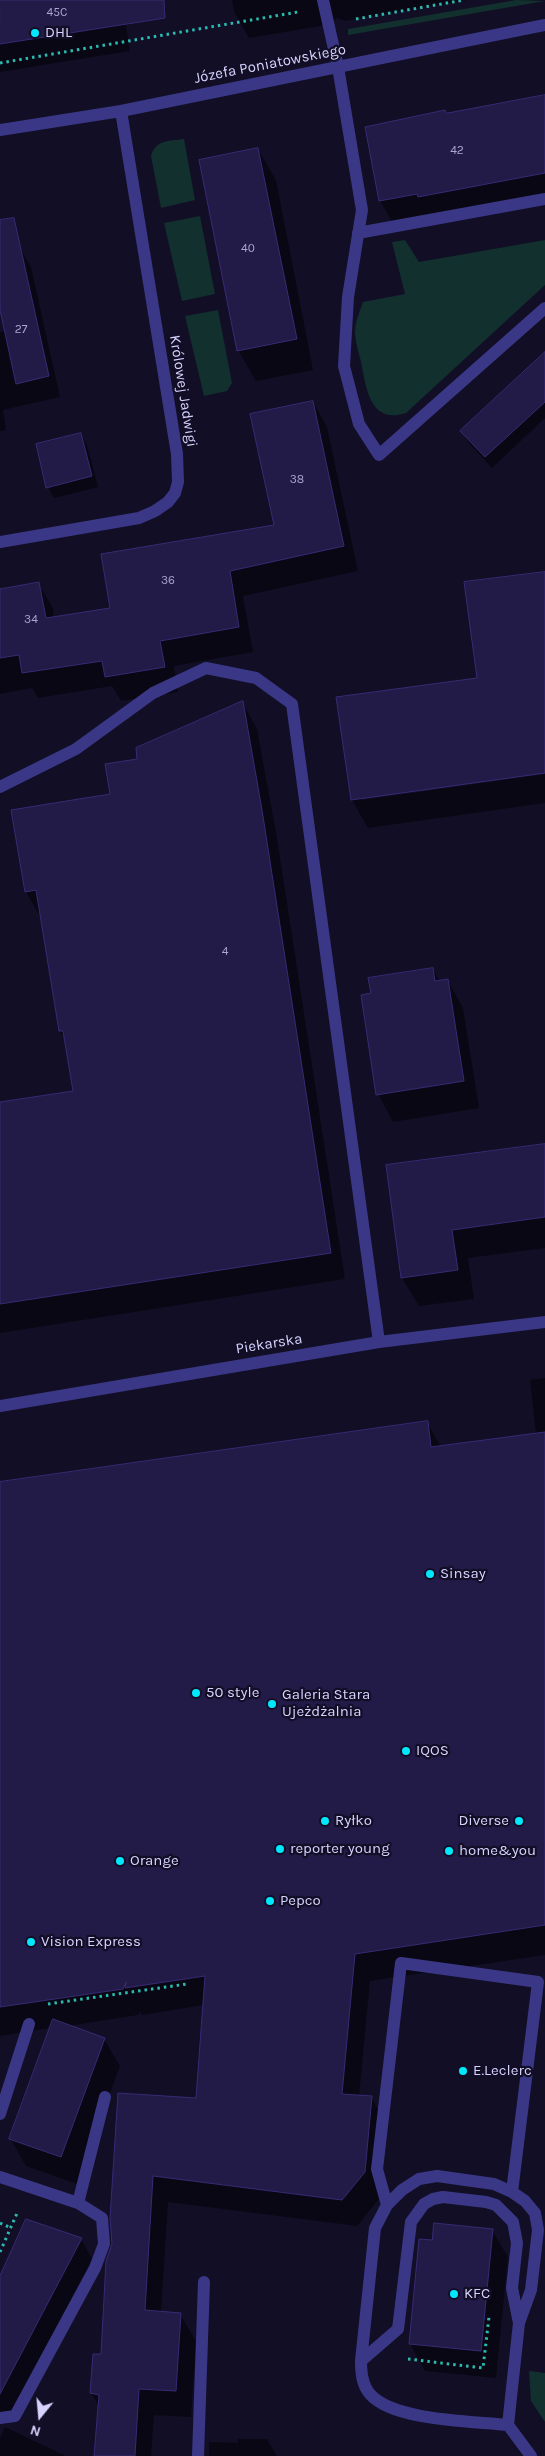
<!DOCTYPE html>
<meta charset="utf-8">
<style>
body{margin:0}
#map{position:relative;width:545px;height:2456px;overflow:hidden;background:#120e26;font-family:Karla,sans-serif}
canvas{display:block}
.north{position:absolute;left:15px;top:2391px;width:50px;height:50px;-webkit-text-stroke:4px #120e26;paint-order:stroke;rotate:197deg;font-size:14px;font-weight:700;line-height:20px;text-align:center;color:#d7d3ff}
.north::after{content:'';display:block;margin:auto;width:18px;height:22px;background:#d7d3ff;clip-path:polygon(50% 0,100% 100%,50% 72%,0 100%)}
</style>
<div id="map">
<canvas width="545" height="2456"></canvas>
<div class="north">N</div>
</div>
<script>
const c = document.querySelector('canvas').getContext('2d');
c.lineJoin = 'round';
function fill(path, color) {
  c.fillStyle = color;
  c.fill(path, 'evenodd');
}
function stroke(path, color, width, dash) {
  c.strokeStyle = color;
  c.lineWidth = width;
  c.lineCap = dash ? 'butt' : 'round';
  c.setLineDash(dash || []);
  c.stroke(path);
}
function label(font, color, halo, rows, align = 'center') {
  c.font = font + ' Karla,sans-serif';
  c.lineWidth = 4.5;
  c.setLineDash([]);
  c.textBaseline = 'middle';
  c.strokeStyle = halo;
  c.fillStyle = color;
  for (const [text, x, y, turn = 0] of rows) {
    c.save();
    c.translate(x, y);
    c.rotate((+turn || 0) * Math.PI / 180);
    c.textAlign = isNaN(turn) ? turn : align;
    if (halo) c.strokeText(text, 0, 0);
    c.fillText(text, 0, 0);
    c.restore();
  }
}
fill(new Path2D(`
 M516,0L545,1L348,35V29Z
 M184,139L195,200L161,208L151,156C155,140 169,141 184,139Z
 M200,216L215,294L182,301L164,223Z
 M405,240L419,262L545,240V285L406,413C370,425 366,388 361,362C359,353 355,342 355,332C355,322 360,311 363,302L405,294L392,242Z
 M218,310L232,383L227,391L204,396L185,316Z
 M529,2371L545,2373V2422L531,2401Z`), '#11302e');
fill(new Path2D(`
 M0,0H164L166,12L125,19L130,51L0,72Z
 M232,0H467L345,21L337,18L330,23L321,26L249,38L234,12Z
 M545,94V202L396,228L380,201L446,114Z
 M258,149L276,180L313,370L256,381L238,350Z
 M19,246L31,267L60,397L3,410L6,430L0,431V332L5,331L0,306V250Z
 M545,354V418L492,468L468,442L462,431Z
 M313,402L327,427L358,571L243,596L253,652L174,666L178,692L121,701L112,686L38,698L32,688L0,694V590L38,583L53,608L54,618L111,609L275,526Z
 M81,434L87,445L98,487L54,498L48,487Z
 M545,573V772L362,798V800L545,774V803L368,828L352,800L338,698L478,679Z
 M242,702L257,729L277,838L345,1279L0,1333V1103L74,1092L66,1041L60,1031L41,918L26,892L112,795L138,760Z
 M433,969L440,982L448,981L463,1008L479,1108L393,1122L378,1094L372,994Z
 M545,1145V1248L468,1258L474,1299L419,1306L402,1278L387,1166Z
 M545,1378V1955L370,1981L359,2096L371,2097L386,2124L379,2199L357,2226L168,2202L161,2313L180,2314L196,2341L191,2417L154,2415L151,2456H95L99,2407L91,2393L102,2356L113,2244L197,2099L204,2005L142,2015L140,2011L138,2015L68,2026L104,2039L120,2066L77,2184L26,2166L10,2138L51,2028L0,2036V1483L427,1422L441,1447L536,1434L530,1380Z
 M492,2230L508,2257L496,2378L425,2371L410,2344L433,2241Z
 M81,2239L92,2259L6,2423L0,2420V2279Z
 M5,2427L66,2456H0V2438Z
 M238,2439H267L277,2456H209V2442L238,2443Z`), '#0007');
const building = new Path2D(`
 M0,0H164L165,18L0,44Z
 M545,95V173L418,197L417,194L379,201L365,127L445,110L446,113Z
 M258,148L297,339L237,351L199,160Z
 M14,218L49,376L16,384L0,310V220Z
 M545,352V402L485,457L460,431Z
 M313,401L344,546L230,571L239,627L160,641L165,667L105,677L102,661L22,673L19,655L0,658V589L39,582L46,618L110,608L101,554L274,525L250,414Z
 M81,433L92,476L46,488L36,444Z
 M545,572V773L351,800L336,697L477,678L464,582Z
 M243,701L262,810L331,1253L0,1304V1102L73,1091L63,1031H59L36,890L25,892L11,810L110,794L105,764L137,759L136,748Z
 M433,968L435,981L448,979L464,1081L376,1095L361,995L371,993L368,978Z
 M545,1144V1217L452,1230L458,1270L401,1278L386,1165Z
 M428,1421L431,1447L545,1432V1925L355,1954L342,2094L372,2096L365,2172L342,2200L153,2176L145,2310L181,2313L176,2391L139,2389L135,2456H94L99,2395L90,2393L93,2354H101L106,2261L112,2244L110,2218L118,2093L196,2098L205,1976L125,1988L126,1982L123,1989L0,2007V1482Z
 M53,2019L105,2038L61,2157L9,2139Z
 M26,2219L82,2238L0,2394V2276Z
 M434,2223L493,2229L481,2351L409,2344L419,2239L432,2240Z`);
fill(building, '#221a47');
stroke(building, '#382b74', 1);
stroke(new Path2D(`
 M356,19L464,0
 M0,63L298,12
 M48,2004L187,1984
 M0,2223L11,2228
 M0,2252L18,2211
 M408,2359L483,2368L489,2317`), '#2bbaaf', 3, [2.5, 4]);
stroke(new Path2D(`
 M323,0L338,67L362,210L348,297L344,366L359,424L379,455L545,308
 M0,130L121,111L545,25
 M358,233L545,199
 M0,542L139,518L155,511L168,502L175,493L178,482L177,454L121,111
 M0,787L76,749L153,693L206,668L256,678L292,704L379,1342
 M0,1406L379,1342L545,1322
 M0,2114L29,2024
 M0,2177L78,2203L105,2097
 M387,2205L377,2169L401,1963L538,1982L512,2192
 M361,2361L398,2329L411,2222L424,2204L433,2199L443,2197L486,2202L496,2205L513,2222L517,2243L512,2288L519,2323
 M0,2418L15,2416L95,2268L104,2244L102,2218L78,2203
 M508,2425C473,2421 393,2421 370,2394C362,2385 361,2373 361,2361L375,2228L387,2205L402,2190L419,2179L437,2176L494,2184L512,2192L525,2201L535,2213L538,2230L531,2290L519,2323L508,2425L531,2456
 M198,2456L204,2282`), '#3a3886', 12);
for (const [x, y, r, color] of [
 [35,33,5,"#00e8fe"],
 [430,1574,5,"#00e8fe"],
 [196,1693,5,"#00e8fe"],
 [272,1704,5,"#00e8fe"],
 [406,1751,5,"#00e8fe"],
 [325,1821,5,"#00e8fe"],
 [519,1821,5,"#00e8fe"],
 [280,1849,5,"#00e8fe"],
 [449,1851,5,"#00e8fe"],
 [120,1861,5,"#00e8fe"],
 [270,1901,5,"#00e8fe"],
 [31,1942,5,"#00e8fe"],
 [463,2071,5,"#00e8fe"],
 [454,2294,5,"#00e8fe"]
]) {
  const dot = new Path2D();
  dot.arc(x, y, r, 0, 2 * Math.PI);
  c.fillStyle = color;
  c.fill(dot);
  stroke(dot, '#120e26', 2);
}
label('12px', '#aaa5d1', null, [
 ["45C",57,13],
 ["42",457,151],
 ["40",248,249],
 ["27",21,330],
 ["38",297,480],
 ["36",168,581],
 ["34",31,620],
 ["4",225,952]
]);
label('15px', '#d7d3ff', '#120e26', [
 ["DHL",45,33],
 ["Sinsay",440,1574],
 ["50 style",206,1693],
 ["Galeria Stara",282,1695],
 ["Ujeżdżalnia",282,1712],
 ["IQOS",416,1751],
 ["Ryłko",335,1821],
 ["Diverse",509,1821,"right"],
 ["reporter young",290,1849],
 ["home&you",459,1851],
 ["Orange",130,1861],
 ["Pepco",280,1901],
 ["Vision Express",41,1942],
 ["E.Leclerc",473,2071],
 ["KFC",464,2294]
], 'left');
label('15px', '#d7d3ff', '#120e26', [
 ["Józefa Poniatowskiego",270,64,-11],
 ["Królowej Jadwigi",183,391,81],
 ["Piekarska",269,1344,-9]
]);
</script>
